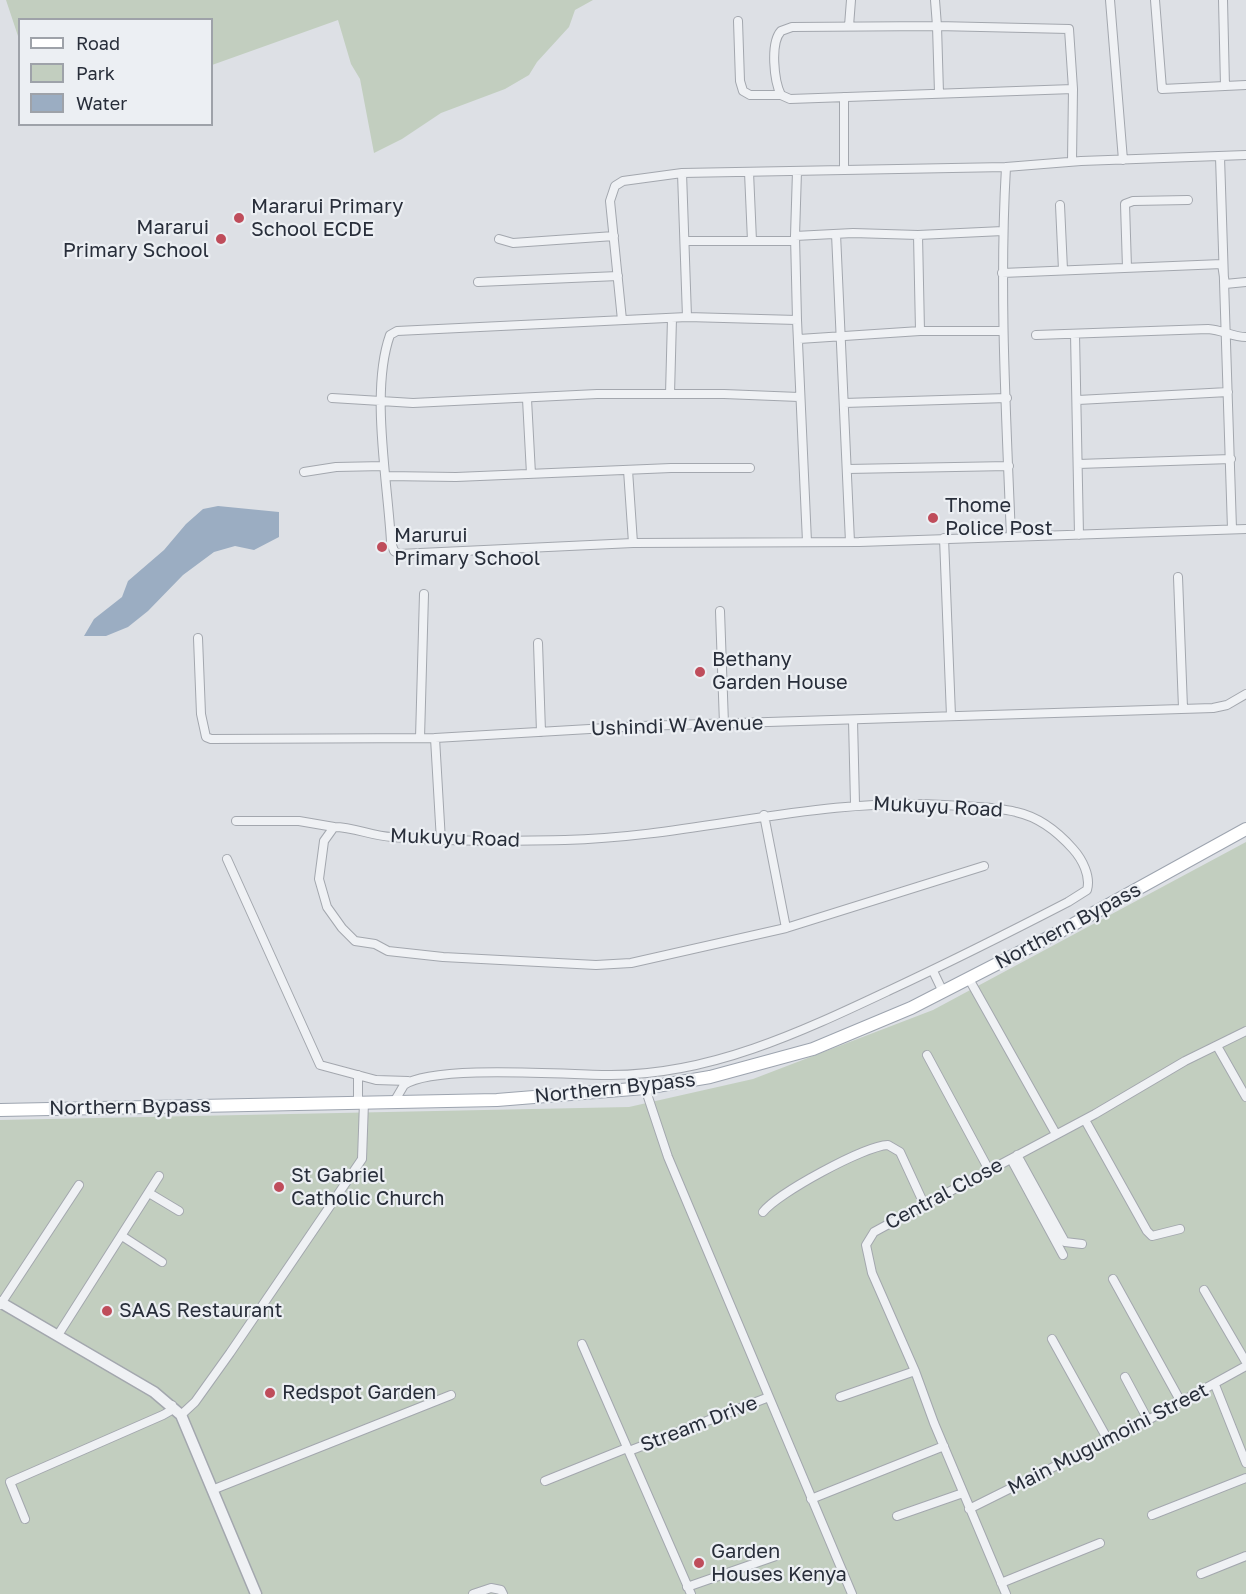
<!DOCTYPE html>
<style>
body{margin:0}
#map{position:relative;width:1246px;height:1594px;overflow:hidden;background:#dde0e5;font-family:"Golos Text",sans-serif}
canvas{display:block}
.legend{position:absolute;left:18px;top:18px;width:195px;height:108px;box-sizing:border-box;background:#eceff3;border:2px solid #9ea2a9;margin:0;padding:8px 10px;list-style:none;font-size:18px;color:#282e3a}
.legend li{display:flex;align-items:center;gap:12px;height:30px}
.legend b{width:30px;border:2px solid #9ea2a9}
</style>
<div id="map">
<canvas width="1246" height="1594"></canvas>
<ul class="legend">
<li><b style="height:8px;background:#fff"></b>Road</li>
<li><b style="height:16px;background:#c2cebf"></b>Park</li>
<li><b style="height:16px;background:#9badc2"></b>Water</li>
</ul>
</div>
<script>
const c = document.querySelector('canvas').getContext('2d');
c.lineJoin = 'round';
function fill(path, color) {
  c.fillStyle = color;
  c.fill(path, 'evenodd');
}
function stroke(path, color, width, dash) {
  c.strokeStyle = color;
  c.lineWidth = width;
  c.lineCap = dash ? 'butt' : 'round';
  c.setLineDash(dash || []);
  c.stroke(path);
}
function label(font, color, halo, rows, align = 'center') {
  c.font = font + ' "Golos Text",sans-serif';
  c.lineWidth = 4.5;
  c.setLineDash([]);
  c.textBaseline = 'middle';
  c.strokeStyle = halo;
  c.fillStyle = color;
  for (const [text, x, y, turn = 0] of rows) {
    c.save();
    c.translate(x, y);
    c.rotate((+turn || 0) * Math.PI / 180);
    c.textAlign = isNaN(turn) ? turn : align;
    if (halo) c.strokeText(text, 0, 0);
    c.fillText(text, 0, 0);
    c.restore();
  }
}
fill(new Path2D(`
 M6,0H593L575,10L569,27L537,62L529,75L505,89L441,113L402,139L374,153L360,79L351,64L338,20L212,65V20H20L19,39Z
 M1246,842V1594H0V1120L629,1107L753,1079L933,1010Z`), '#c2cebf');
fill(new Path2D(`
 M218,506L279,512V537L254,550L235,546L214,552L183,575L148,611L128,627L106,636H84L94,619L122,597L128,581L164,550L186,524L203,509Z`), '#9badc2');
const minor = new Path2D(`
 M935,0L937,26L1069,29L1073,89
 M1110,0L1123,160
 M1155,0L1162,89L1246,85
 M1223,0L1225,86
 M738,21L740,81L743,91L750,95H781
 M849,26L851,0
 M939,93L937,26L792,27L781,31C770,43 774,81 781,95L790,99L1073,89L1072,161
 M844,97V170
 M1220,157L1232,529
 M797,171L795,236L797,320
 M749,172L752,241
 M1060,205L1063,270
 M836,234L850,542
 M795,236L853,233L918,235
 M499,239L513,243L614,236
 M686,241H795
 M1127,268L1125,204L1133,201L1188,200
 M1002,273L1222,264L1225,284L1246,282
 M478,282L618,276
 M687,317L682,173L1006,167
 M622,320L610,201L615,186L623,181L682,173
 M920,331L918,235L1003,231
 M1075,334L1079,535
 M1036,335L1208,329C1223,330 1232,337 1246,337
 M799,339L920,331H1003
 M670,394L672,318
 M332,398L413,403L597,394H724L799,397
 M527,399L531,474
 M1078,400L1228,392
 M844,403L1007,398
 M1078,464L1231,459
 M847,469L1009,466
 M628,470L633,543
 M304,472L336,467L384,466
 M386,476L456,477L671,468H750
 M1011,537C1006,413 999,290 1006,167L1081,161L1246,155
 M944,538L951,716
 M807,542L797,320L687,317L397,331L390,335C370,391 388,483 391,542L394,551L399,554L633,543L859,542L1246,529
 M1178,577L1183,708
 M720,611L724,724
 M198,638L201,714L206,737L211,739L435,738L641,726L1213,708L1227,705L1246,694
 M538,643L541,732
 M853,720L855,804
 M420,738L424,594
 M435,738L441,841
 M764,815L786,928
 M236,821H299L334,827
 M227,859L320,1065L376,1080L408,1081
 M933,971L943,992
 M969,979L1056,1134
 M1217,1046L1246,1097
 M927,1055L989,1170
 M358,1075V1102
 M645,1088L668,1157L852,1594
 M394,1102L404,1085C433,1064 570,1075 611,1075C710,1075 801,1032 888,991C948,963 1008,933 1068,902L1087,890C1091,876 1082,859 1073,849C1058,832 1039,817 1016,812C993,806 968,807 944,805C814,797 694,837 565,840C507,841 450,842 392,837C372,836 354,827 334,827L324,841L319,879L327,907L342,928L355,941L375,944L388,951L443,957L596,965L631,963L786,928L984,866
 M1085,1120L1147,1231L1152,1236L1180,1229
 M1017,1155L1065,1242L1082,1244
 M1011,1159L1063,1255
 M149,1193L179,1211
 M763,1212C778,1193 864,1146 888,1145L900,1152L924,1204
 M122,1236L162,1262
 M1113,1279L1181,1402
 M1204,1290L1246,1362
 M0,1305L79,1185
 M58,1335L159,1176
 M1052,1339L1108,1440
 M582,1344L691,1594
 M1125,1377L1148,1420
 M1215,1385L1246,1463
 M840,1397L915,1371
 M181,1415L195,1402L230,1353L362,1159L364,1102
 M629,1451L769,1397
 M545,1481L627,1448
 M212,1490L451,1395
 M811,1499L944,1446
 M969,1509L1148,1420L1246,1366
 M1152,1515L1246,1478
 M897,1516L963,1493
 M25,1519L10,1482L163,1415L170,1411L172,1405
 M1201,1574L1246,1556
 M1001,1583L1100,1543
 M687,1587L776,1556
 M473,1594L491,1588L501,1590L503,1594
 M1006,1594L934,1423L915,1371L872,1273L866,1245L874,1232L885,1226L1095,1114L1185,1061L1246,1031`);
const tertiary = new Path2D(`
 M0,1302L154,1392L181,1415L256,1594`);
const primary = new Path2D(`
 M0,1110L497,1100L645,1088L710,1077L813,1049L911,1008L1063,930L1246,829`);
stroke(minor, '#a3a7ae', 10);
stroke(tertiary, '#a3a7ae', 13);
stroke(primary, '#9da4af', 14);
stroke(minor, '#eff1f4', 8);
stroke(tertiary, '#eff1f4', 10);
stroke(primary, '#fff', 12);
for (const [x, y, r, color] of [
 [239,218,6,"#bf4d5b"],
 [221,239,6,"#bf4d5b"],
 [933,518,6,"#bf4d5b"],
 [382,547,6,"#bf4d5b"],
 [700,672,6,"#bf4d5b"],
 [279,1187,6,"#bf4d5b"],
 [107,1311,6,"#bf4d5b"],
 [270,1393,6,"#bf4d5b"],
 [699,1563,6,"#bf4d5b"]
]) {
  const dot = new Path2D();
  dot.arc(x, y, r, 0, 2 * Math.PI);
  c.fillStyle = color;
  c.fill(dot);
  stroke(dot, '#eceff3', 2);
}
label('20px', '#282e3a', '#eceff3', [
 ["Mararui Primary",251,207],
 ["School ECDE",251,230],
 ["Mararui",209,228,"right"],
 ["Primary School",209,251,"right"],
 ["Thome",945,506],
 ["Police Post",945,529],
 ["Marurui",394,536],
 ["Primary School",394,559],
 ["Bethany",712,660],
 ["Garden House",712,683],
 ["St Gabriel",291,1176],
 ["Catholic Church",291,1199],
 ["SAAS Restaurant",119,1311],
 ["Redspot Garden",282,1393],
 ["Garden",711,1552],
 ["Houses Kenya",711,1575]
], 'left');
label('20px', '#282e3a', '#eceff3', [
 ["Ushindi W Avenue",677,726,-2],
 ["Mukuyu Road",938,807,3],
 ["Mukuyu Road",455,838,2],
 ["Northern Bypass",1068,926,-28],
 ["Northern Bypass",615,1088,-6],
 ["Northern Bypass",130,1107,-1],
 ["Central Close",944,1194,-28],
 ["Stream Drive",699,1424,-21],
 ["Main Mugumoini Street",1108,1439,-27]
]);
</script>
